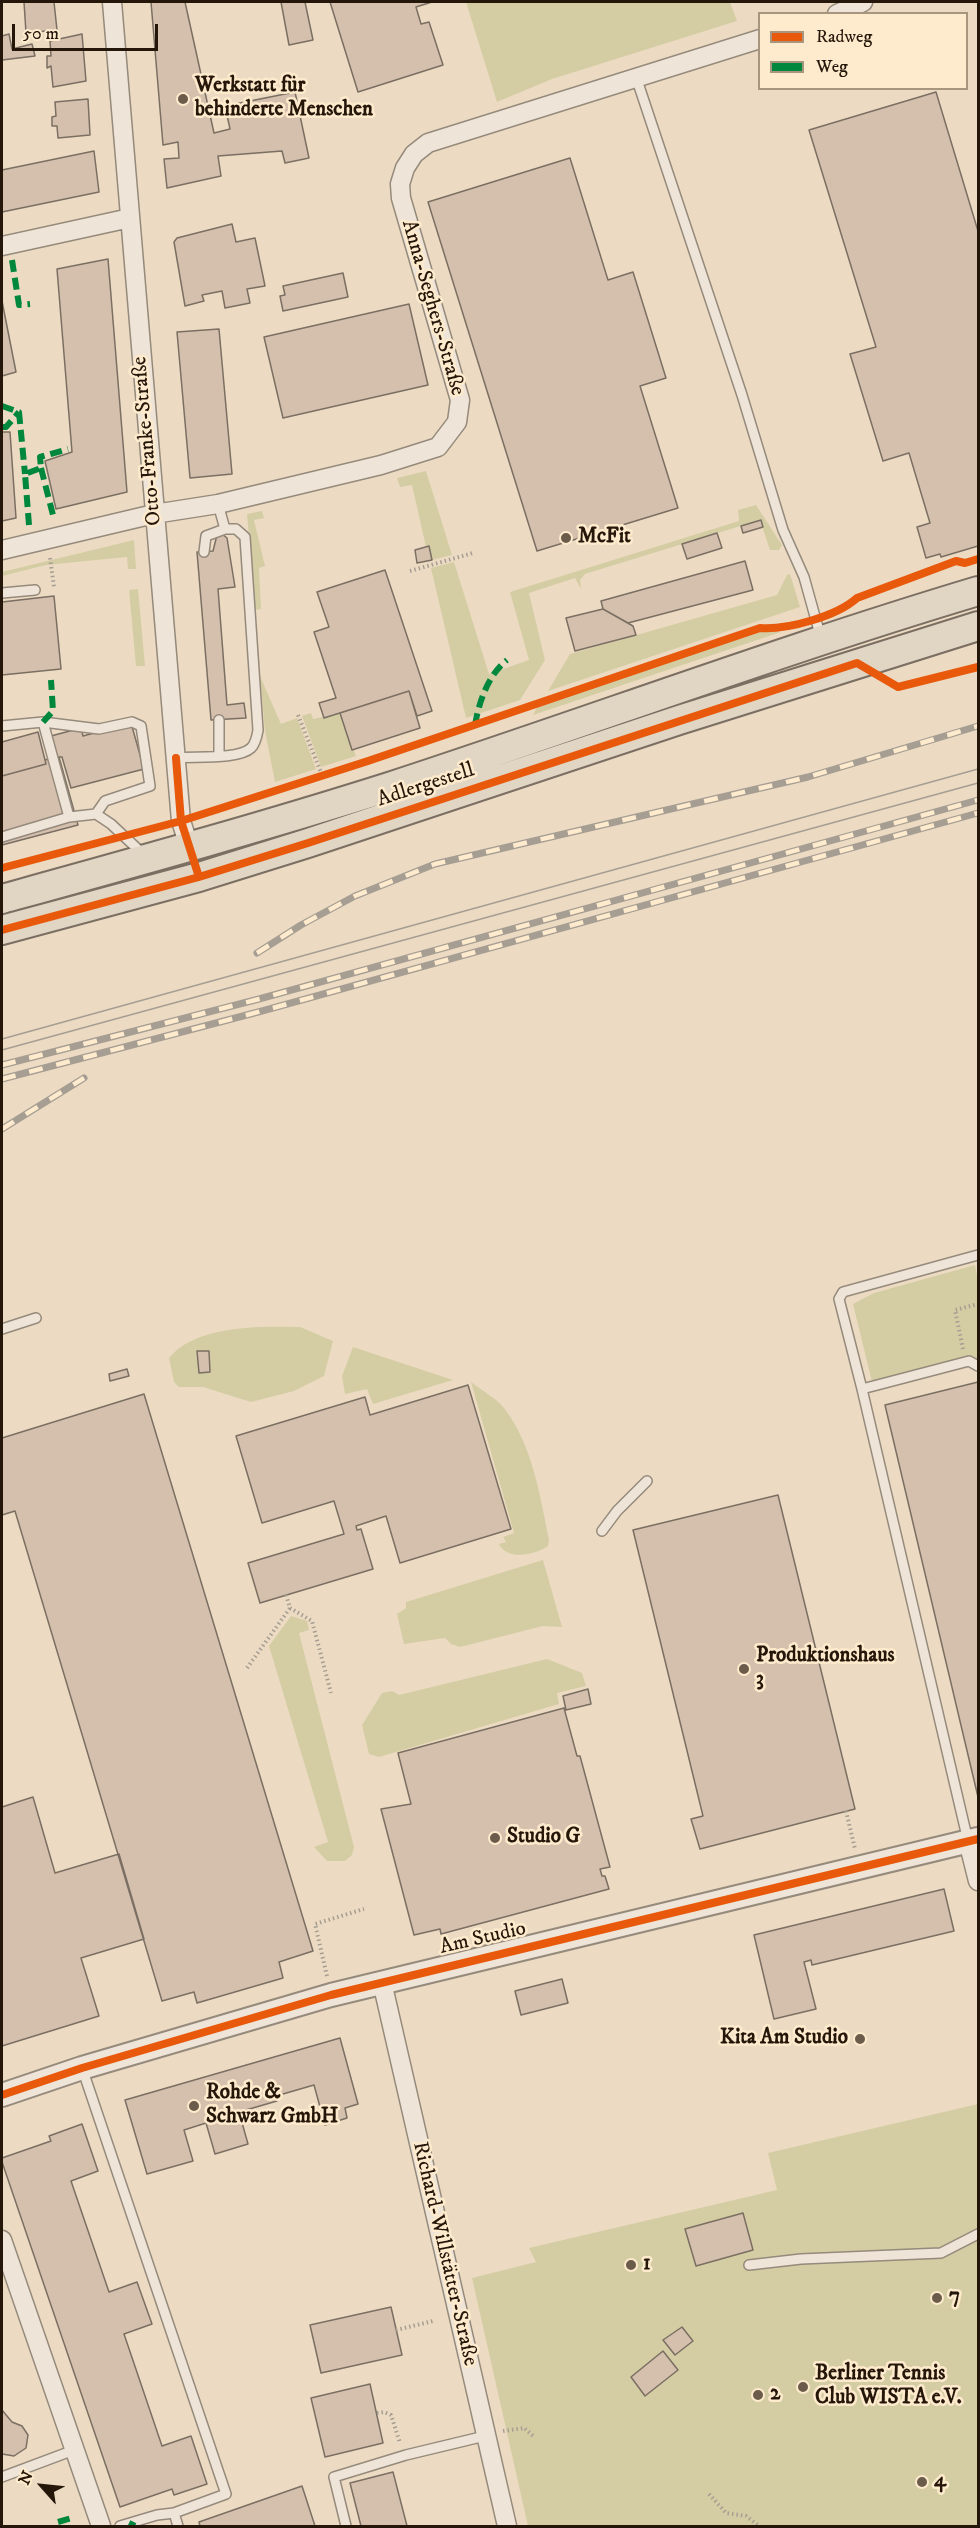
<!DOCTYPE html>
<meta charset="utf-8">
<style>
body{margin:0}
#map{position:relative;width:980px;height:2528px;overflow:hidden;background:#ecdbc2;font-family:"IM FELL DW Pica",serif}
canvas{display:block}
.frame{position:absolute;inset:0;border:3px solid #25160a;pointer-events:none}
.legend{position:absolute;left:758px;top:12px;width:210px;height:78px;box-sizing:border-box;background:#feeacc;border:2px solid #a7957e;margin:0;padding:8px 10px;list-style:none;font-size:18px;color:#25160a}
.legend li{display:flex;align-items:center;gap:12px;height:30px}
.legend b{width:30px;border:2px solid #a7957e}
.north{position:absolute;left:12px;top:2456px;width:60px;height:60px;-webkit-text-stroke:4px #feeacc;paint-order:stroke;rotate:297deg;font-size:16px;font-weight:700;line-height:24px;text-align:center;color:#25160a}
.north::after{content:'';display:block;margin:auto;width:21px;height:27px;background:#25160a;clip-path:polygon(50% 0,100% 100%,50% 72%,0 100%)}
.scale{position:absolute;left:12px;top:24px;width:146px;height:27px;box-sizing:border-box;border:3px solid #25160a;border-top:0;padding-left:8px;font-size:18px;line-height:21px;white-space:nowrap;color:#25160a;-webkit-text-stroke:4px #feeacc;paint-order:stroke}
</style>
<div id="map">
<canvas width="980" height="2528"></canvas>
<div class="frame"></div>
<ul class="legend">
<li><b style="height:8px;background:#e8590c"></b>Radweg</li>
<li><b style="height:8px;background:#00873e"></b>Weg</li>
</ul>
<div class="north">N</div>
<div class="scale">50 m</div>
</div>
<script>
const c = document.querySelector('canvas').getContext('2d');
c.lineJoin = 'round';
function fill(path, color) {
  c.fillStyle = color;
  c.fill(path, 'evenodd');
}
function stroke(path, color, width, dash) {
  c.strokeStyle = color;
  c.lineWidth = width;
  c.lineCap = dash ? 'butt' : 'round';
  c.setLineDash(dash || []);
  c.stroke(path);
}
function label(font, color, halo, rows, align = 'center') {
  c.font = font + ' "IM FELL DW Pica",serif';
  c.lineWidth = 5;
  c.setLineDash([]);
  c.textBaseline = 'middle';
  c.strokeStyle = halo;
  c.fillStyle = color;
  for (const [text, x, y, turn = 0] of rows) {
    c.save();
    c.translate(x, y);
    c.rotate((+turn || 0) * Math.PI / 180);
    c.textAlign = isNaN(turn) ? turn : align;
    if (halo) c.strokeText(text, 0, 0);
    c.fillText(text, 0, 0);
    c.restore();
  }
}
fill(new Path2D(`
 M466,2H730L737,21L552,79L497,102Z
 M426,471L452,555L432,560L429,547H426L412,485L400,487L397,478Z
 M756,505L782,545L779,550H770L760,520L585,574L580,580L581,589L575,578L529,593L545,660L520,700L466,718L431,568L454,562L489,674L529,660L510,592L739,521L738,510Z
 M262,511L264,518L254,520L265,566L259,568L261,609L255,610L247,514Z
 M134,540L136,569H128L127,557L46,565L2,576V572Z
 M790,574L800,607L548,691L570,654L777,595L787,575Z
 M138,589L145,666H136L129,590Z
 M761,631L781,632L533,715L538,705Z
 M260,676L281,724L297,718L316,769L275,782L265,731Z
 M311,713L313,719L340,713L356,756L321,767L302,716Z
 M169,864L172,873L2,919V910Z
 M975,1265L978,1282V1366L969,1361L873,1386L853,1304L874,1293Z
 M300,1327L333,1341L324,1376L294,1391L251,1402L203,1387H179L174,1382L169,1358C195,1325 260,1326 300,1327Z
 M353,1347L453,1380L373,1404L367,1389L345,1394L342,1376Z
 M471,1382C481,1390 496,1398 504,1408C532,1444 540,1495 549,1540L548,1546C535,1555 507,1561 499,1544L506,1542L503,1537L514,1533Z
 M543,1560L562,1627L543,1626L460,1647L451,1644L445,1638L404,1644L397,1614L406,1608V1602Z
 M291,1616L307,1621L309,1630L299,1633L354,1847L352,1855L345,1861H327L314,1847L328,1842L269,1646Z
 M547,1659L582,1673L586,1686L557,1693L559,1704L379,1757L369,1754L362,1725L382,1693L392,1691L399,1695Z
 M978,2104V2526H528L472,2278L536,2262L529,2248L777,2190L768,2153Z`), '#d4cda4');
const building = new Path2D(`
 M24,2H54L57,30L26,33Z
 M151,2H185L214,133L230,129L225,106L295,92L309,158L285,163L282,151L218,156L221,176L167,188L164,159L179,158L178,142L163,145Z
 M281,2H305L313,40L289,45Z
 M330,2H432L416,7L421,24L429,22L443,65L358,92Z
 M9,34L12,49L32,44L35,56L2,60V36Z
 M82,34L86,81L53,87L51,66L47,68V56H51L50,41Z
 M936,92L978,231V546L941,557L940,554L926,558L917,527L930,523L909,453L883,461L850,354L876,347L809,130Z
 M88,99L90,135L58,138L57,126H52V117L56,116L55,102Z
 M94,151L99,192L2,212V170Z
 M570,158L608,280L633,272L666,378L640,386L678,508L537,551L428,202Z
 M232,224L236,242L255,238L265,286L247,289L250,303L225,308L222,291L202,295L204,301L185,306L174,242L177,238Z
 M108,259L127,492L56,509L45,461L72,452L57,269Z
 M343,273L348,297L283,311L280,296L285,295L283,286Z
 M2,301L16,372L2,376Z
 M409,304L428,385L283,418L264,337Z
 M219,329L232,474L190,478L177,332Z
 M2,432H10L16,518L2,521Z
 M761,520L763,527L743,533L741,526Z
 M717,533L722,548L687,559L682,544Z
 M222,534L227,538L235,587L218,589L227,705L244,703L246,718L211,720L197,552L213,551L217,535Z
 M429,546L432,560L417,563L415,550Z
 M745,561L753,590L628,623L603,609L601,601Z
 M385,570L432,711L417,716L409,691L324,718L319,703L336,698L314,632L329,627L317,592Z
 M54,596L61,669L2,675V602Z
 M603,609L633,626L636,635L575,651L566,618Z
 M409,691L420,728L352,750L340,713Z
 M131,723L144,769L71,788L62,757H57L51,736L81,728L83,736Z
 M38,732L46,764L2,776V742Z
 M59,757L78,825L2,845V776L46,764L45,760Z
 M197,1351H209L210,1372L199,1373Z
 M127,1369L129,1376L110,1381L109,1374Z
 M978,1382V1797L885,1405Z
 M468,1385L511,1529L400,1563L386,1516L356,1526L357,1530L361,1529L373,1569L260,1603L248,1563L344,1534L334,1501L262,1523L236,1436L365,1397L370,1415Z
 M144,1394L313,1951L279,1962L283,1978L197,2003L194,1992L162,2001L15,1511L2,1515V1438Z
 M778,1495L855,1809L700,1849L691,1819L703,1816L633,1530Z
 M588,1689L591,1704L566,1710L563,1696Z
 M564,1708L577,1756H580L610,1867L600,1869L602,1876H605L609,1889L441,1934L440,1929L414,1935L381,1809L411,1804L398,1753Z
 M33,1797L55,1873L119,1854L144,1939L81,1958L99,2016L2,2046V1807Z
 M944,1889L954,1931L812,1965L811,1960L804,1962L816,2009L774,2019L754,1935Z
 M562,1979L568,2003L521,2015L515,1991Z
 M340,2038L358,2104L345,2108L347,2118L325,2125L314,2085L276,2096L277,2101L239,2112L248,2144L215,2154L206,2123L184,2130L193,2161L147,2174L125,2100Z
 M82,2124L98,2171L71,2181L109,2292L137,2282L152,2324L124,2334L162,2446L191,2436L207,2484L174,2495L172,2489L120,2507L2,2162V2158L51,2141L49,2136Z
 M743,2213L753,2250L696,2266L685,2229Z
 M391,2307L402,2355L321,2373L310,2325Z
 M682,2327L693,2341L675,2355L663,2340Z
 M663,2351L678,2370L645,2396L631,2377Z
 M370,2384L383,2443L325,2457L311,2398Z
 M2,2410L12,2422L22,2426L28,2435L26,2448L14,2456L2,2454Z
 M393,2472L407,2526H361L350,2483Z
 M302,2486L315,2526H200L199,2522Z`);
fill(building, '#d5c0ae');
stroke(building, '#7a6f62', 1.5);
const service = new Path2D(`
 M636,77L742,395L783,530L804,577L821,638
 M204,552L206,536L225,529
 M2,593L35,590
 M219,720V755
 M2,726L43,722L99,729L132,722L141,726L150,786L105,801L96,814
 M176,758C194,756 238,760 251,748C256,743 257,736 258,730L245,537L236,529H225L218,504
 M69,817L96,814L111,824L143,854
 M2,837L69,817L43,722
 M2,1329L36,1318
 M862,1389L839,1299L843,1292L978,1255
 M602,1531L617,1511L647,1481
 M968,1841L862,1389L969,1361L978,1366
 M82,2068L226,2494L174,2513L157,2515L120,2526
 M749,2265L801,2259L941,2253L978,2234
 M2,2477L74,2450
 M174,2513L178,2526
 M346,2526L334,2477L406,2455L485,2436`);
const minor = new Path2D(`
 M112,2L181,821L190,849
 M837,14L863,2
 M2,246L130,218
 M2,550L154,514L218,504L381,465L438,447L457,422L460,400L401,198L400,184L405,168L414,154L428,143L760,39
 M968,1841L978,1881
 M382,1982L507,2526
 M2,2240L101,2526`);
const tertiary = new Path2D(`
 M2,2095L82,2068L331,1995L978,1839`);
const primary = new Path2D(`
 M2,899C132,863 263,827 392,786C588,722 781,650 978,591
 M2,930L199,877L308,843L679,720L978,626`);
stroke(service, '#958a7b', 12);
stroke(minor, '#958a7b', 21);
stroke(tertiary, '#958a7b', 26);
stroke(primary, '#7a6f62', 32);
stroke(new Path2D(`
 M50,558L54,587
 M410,571L473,553
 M298,715L322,775
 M963,1349L955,1310L978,1304
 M286,1595L290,1608L312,1621L331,1693
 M247,1668L290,1608
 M846,1811L855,1849
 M327,1976L315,1924L364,1909
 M396,2330L433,2321
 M377,2413L384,2412L391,2415L400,2443
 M503,2431L524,2428L533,2436
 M709,2494L726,2513L746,2516L759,2526`), '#a69e93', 4, [1.5, 3]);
stroke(service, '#eee5d8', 9);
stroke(minor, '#eee5d8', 18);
stroke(tertiary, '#eee5d8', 22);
stroke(primary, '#e1d5c3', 28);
stroke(new Path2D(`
 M2,1039L978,769
 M2,1050L978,783`), '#a69e93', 1.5);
const rail = new Path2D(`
 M257,953L301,925L355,896L435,864L808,777L978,726
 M2,1065L259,999L978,800
 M2,1079L262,1011L978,813
 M2,1129L84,1078`);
stroke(rail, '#a69e93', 7);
stroke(rail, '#feeacc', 4.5, [14]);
stroke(new Path2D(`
 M12,260L19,305L30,304
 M2,406L19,412L25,474
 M2,427H6L19,412
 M41,468L54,519
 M29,525L25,474L41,468L40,457L68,449
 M43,722L53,711L51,680
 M475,725C479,702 488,675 507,660
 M58,2522L72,2518
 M129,2523L135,2526`), '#00873e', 6, [12, 6]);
stroke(new Path2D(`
 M176,758L181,821L199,877
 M2,868L181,821L368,761L760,628C788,630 837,616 857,598L956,561L965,563L978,559
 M2,930L199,877L308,843L857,663L898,687L978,667
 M2,2095L82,2068L331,1995L978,1839`), '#e8590c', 8);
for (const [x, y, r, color] of [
 [183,99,6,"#6b5b4a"],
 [566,538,6,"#6b5b4a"],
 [744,1669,6,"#6b5b4a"],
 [495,1838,6,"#6b5b4a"],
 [860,2039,6,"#6b5b4a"],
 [194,2106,6,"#6b5b4a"],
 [631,2265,6,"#6b5b4a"],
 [937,2298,6,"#6b5b4a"],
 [803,2387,6,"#6b5b4a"],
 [758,2395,6,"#6b5b4a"],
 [922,2482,6,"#6b5b4a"]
]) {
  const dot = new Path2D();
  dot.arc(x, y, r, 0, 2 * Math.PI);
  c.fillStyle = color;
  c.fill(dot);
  stroke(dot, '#feeacc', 2);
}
label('bold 21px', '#25160a', '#feeacc', [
 ["Werkstatt für",195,87],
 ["behinderte Menschen",195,111],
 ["McFit",578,538],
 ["Produktionshaus",756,1657],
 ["3",756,1681],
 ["Studio G",507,1838],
 ["Kita Am Studio",848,2039,"right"],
 ["Rohde &",206,2094],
 ["Schwarz GmbH",206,2118],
 ["1",643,2265],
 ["7",949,2298],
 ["Berliner Tennis",815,2375],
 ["Club WISTA e.V.",815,2399],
 ["2",770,2395],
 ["4",934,2482]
], 'left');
label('21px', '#25160a', '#feeacc', [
 ["Anna-Seghers-Straße",432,308,74],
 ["Otto-Franke-Straße",148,441,-95],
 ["Adlergestell",426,786,-18],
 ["Am Studio",483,1939,-13],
 ["Richard-Willstätter-Straße",444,2254,77]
]);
</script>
